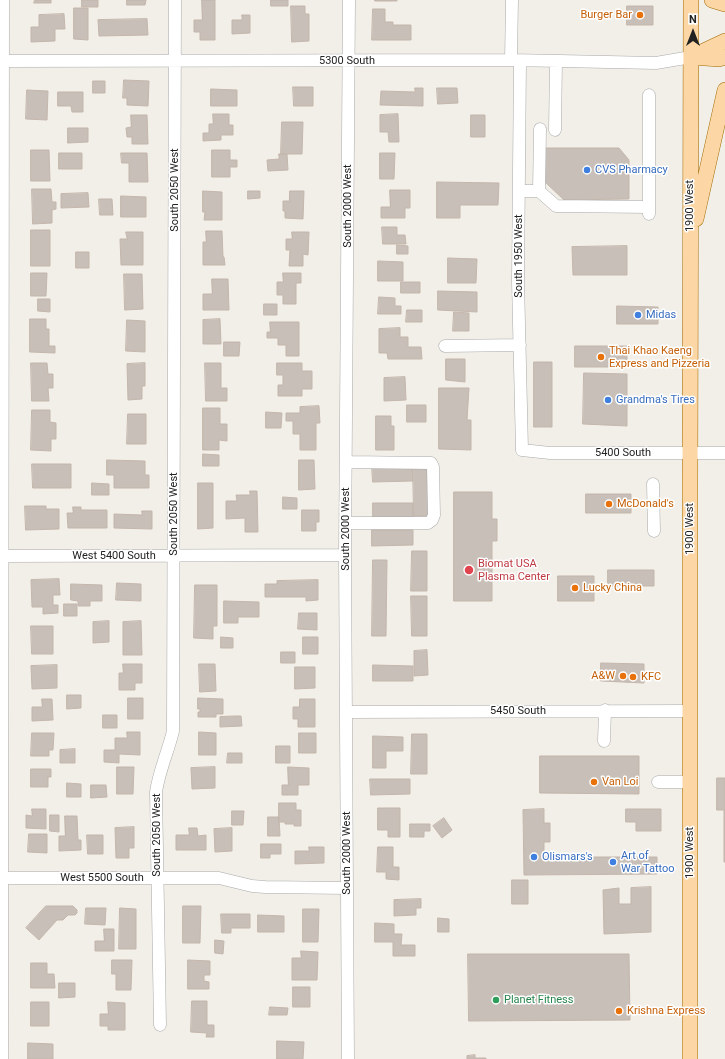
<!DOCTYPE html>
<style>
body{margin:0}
#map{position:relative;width:725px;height:1059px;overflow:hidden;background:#f2efe9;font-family:Roboto,sans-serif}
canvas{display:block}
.north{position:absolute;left:673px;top:12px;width:40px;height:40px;-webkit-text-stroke:3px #fff;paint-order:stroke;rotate:0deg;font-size:11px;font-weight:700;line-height:16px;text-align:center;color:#222}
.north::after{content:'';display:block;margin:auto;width:14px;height:18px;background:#222;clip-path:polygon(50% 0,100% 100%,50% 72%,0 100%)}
</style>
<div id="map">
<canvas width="725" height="1059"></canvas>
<div class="north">N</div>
</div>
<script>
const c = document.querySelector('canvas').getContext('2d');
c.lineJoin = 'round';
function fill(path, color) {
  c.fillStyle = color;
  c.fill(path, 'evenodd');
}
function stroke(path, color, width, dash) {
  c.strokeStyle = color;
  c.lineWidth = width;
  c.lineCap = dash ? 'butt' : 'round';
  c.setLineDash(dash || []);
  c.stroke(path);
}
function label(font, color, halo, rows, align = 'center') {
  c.font = font + ' Roboto,sans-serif';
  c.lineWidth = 3;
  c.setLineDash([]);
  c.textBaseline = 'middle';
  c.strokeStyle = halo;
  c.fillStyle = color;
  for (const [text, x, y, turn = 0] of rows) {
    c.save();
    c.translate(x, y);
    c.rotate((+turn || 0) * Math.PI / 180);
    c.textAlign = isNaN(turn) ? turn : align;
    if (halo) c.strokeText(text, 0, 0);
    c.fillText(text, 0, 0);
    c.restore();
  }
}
const building = new Path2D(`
 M35,0H51V3H34Z
 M82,0H98V7H82Z
 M127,0H146L145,5H127Z
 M202,0H215V40H200V32H194V20H202Z
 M271,0H288V6H271Z
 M375,0H397V1H375Z
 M291,6H305V14H309V41L292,42Z
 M627,6H653V25H627Z
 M74,8H88V40L74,39Z
 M373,9H385V22H393V25H411V40H372Z
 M64,14L65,29H55V41L31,42V27H39V15Z
 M242,15H250V33L232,34V20H242Z
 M147,19L148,35L99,36L98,20Z
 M124,80L149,81L148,106L127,105V98H123Z
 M93,81H105V93H93Z
 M293,87H313V106H294Z
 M415,88H423V106L380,105L381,91L415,92Z
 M437,88H457L458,103L438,104Z
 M211,89L237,90V106H211Z
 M27,90L48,91L47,120L26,119Z
 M58,92H83V112H72L71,106H58Z
 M213,114H229V125H233V135H221V140L203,141V133H209V124H213Z
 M398,114L399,142H389L388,132H380V115Z
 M131,115H147L148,144H132V137H127L126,128L131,127Z
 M471,115H485V137H471Z
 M282,122H303L302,154H281Z
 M68,128H88V142L68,143Z
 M544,148H619L629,160V199L564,200L544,181Z
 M31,150H49L50,181H31Z
 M212,150H230V160H237V167H230V177H212Z
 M59,153H82V169H59Z
 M121,153H147L148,182H129V163H122Z
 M380,153H395L394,179H380Z
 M279,154H287L288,170L268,171L267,160L279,159Z
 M437,182L499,183L498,205H460V218H437Z
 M32,189H51L52,202H56V209L52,210V223L33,224Z
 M390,190H410V208H405V218H381V207H390Z
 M203,191L222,192V220H204L205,212H203Z
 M248,191H260V198L248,199Z
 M290,191H304L303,219L285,218V211H283V201H289Z
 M88,193L89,207L61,208V194Z
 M121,196L146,197V217H121Z
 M99,199H112L113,215H100Z
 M382,227H397V235H405L406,244H383Z
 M31,230H50V266H31Z
 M206,231H222L223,257H224L225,265H203V242H206Z
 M126,232H143V265H121L120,239H127Z
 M292,232H309L308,255L303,254V266H289L290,250H286V239H292Z
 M397,245L408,246V254H397Z
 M627,246V275H573L572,247Z
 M76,252H89V268H76Z
 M448,258L477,259L476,283H448Z
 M378,261L403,262V281H378Z
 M31,273H47L46,296H31Z
 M283,273H301V283H296V304H283V295H277V282H283Z
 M124,274H142L143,309L125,310Z
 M212,279H228L229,310H203V294H212Z
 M401,282H420V293H401Z
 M438,291L477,292V312L438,310Z
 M379,297L395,298V306H401V314H378Z
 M38,299H50V312L38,311Z
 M264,304H277V315H264Z
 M617,306L658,307V324H617Z
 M407,310H422V322H406Z
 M454,312L469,313V331H453Z
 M30,319H46V329H49V346H55V353L30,352Z
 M220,319L221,344H203V320Z
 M127,320L145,321V352L126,351Z
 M270,322H299V356H286V345H278V338H267V332H270Z
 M400,328V337H408V347H421L422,359H388L387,353H379V329Z
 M224,342H240L239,356H224Z
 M575,346H627V367H575Z
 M446,359H465V382L446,380Z
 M534,362H552V427H534Z
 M31,363H47L48,374H53V388H48L49,401H32Z
 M145,363V386H142V399L128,400L127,364Z
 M205,363H221V388H227V401H206Z
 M277,363H302V371H312V389H302V396H278V385H283V375H277Z
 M584,373L627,374V426L583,424Z
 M405,377L406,400L384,401V378Z
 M439,388H469L467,420H471V450L439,449Z
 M407,405H426V422H407Z
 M319,406L320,423H316V450H300V434H293V421H286V413H300V407Z
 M203,408H220V424H227V441L219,440V450H203Z
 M32,410H50V422L56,423V439H51V451L31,450Z
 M266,412L282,413L281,428H266Z
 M128,414H146V444H127Z
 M376,416H391V426H394V450H376Z
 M203,454L219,455V466H203Z
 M107,460L145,461V475H149V488H114V475H107Z
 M299,460H314L315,489L299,490Z
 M32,464H71V488H33Z
 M372,466H412L413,481L373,482Z
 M413,468H427L428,516H414Z
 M92,483L109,484V495H92Z
 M198,483H213V528L198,529Z
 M250,491H257L258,532H245V518L226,519V501H237L236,495H250Z
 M454,492H492V519H497V541H492V601H454Z
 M586,494H631V513H586Z
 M283,497L297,498V509H283Z
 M373,503H413V519L373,518Z
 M25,506H46V509H59V529L26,530Z
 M73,507H81V510H107V528H68L67,513H73Z
 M302,510H319V522H316V531H302Z
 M142,511H152V529L114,528V514L142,515Z
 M372,530H413V545L372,546Z
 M412,551H427V591H411Z
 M373,560H387L386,636H372Z
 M608,570H654V586H608Z
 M558,576H594V601H558Z
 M59,579L60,595H53V605H58V613L43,614V607H32L31,580Z
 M318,580V600L306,601V597H265V584H277V581Z
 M117,583L141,584V601L116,600Z
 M71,584L102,585V601H90V606H78V601L71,600Z
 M195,585H217V626H213V639L194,638Z
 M411,596H427V636H412Z
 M224,601L259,602V617H238V623H224Z
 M64,604H77V616H64Z
 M299,613H317V630L298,629Z
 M109,621V642L93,643V622Z
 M141,621L142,655H123V622Z
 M31,626H53V654H32Z
 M221,637L233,638V648H221Z
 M303,637H318V654H303Z
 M427,650L428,675L414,676V651Z
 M281,652H295V663H281Z
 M601,663L644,664V683L601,681Z
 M123,664H142V683H135V690H119V673H123Z
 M199,664H215L216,691L200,692Z
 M57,665V688L32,689L31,666Z
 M373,665L413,666V681H373Z
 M295,667H315V688L295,689Z
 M67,695H81V708L67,709Z
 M128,698H143V719H128Z
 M198,698L223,699V714H216V717H198V712H200V709H198Z
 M42,699H52L53,720L32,721V707H42Z
 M300,699H315V727H298V719H293V707H299Z
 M103,715H117V728H103Z
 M235,716H241L242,726L220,727V717Z
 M127,732H140V755L119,754V763L104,762V750H115V738H127Z
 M199,732L216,733V755H199Z
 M32,733H54L53,750H49V756H31Z
 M299,733H316V753H299Z
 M412,734H427V774H411Z
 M373,736L403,737V751H386V768H373Z
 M276,746H290V763H276Z
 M75,749V763H60V750Z
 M228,753H242V763H227Z
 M540,756H639V794L540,793Z
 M117,767H134L133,794H117Z
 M215,767V788L192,789L191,768Z
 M288,767L309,768V785H298V795H282V785H288Z
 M31,769H51V777H48V787H31Z
 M717,778H725V862H724V810H717Z
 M370,779H410V794L371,795Z
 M67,783L81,784V797H67Z
 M91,785H106L107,797L91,798Z
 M279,803H296V810H301V826H294V824H285V822H279Z
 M378,808H400V837H388V830H378Z
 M32,809H46V829L26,828V815L32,816Z
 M544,809V823H550V842H544V857H657V874L524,875L523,810Z
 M626,809H661V831H636V822H626Z
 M232,811H244L243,825H232Z
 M50,815H59V832L50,831Z
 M65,816H77L78,840H81V850L59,851V836H65Z
 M268,817H279L280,836H268Z
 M444,818L452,830L442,838L433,826Z
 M410,824H430V831H424V837H410Z
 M134,827V848H129V858H116L115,828Z
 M189,828H197L198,836L206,835V850H176V835H189Z
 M232,828V851L215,852L214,829Z
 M29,834H47V853L28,852Z
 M87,835H103V854H88Z
 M261,844H281V854H270V858H261Z
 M309,847H324V863L295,864V851H309Z
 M378,847H393V867H399V880L386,879V872H377Z
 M512,880H528V904H512Z
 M651,887V932L604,934L603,890L619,888V904H631V888Z
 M421,899V908H416V915L394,916V900Z
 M46,906H73L77,910V913L75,915H68L63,920H57L39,940L26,928Z
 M183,906H201L200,943H183Z
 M86,908H106L105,925L85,924Z
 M120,908L136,909V949H119Z
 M303,909H319L318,942H303Z
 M221,914H250V928H231V933H222Z
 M258,915L284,916V932H258Z
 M438,918L449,919V932H438Z
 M375,923L394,924V934H402L401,945H415V956H393V942H375Z
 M104,929H114V951H95V941H104Z
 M215,940L224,941L223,954L215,953Z
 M301,951L318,952L317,980H292V958H301Z
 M468,954H629L630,1020L469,1021Z
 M112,960H132L131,990H116V974H112Z
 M188,960L210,961V975H204V981L209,982V989H188Z
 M31,963H47V974H54L55,988H31Z
 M59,983H75V997L59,998Z
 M293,987H310V1007H293Z
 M192,1001H207V1025H214V1037H206L207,1033L191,1032Z
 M31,1002H49V1026H31Z
 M108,1002L125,1003V1030H108V1026H100V1014H108Z
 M270,1007L288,1008L287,1015H269Z
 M277,1041L304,1042L303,1059H277Z
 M28,1043L53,1044V1059H28Z
 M475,1055V1058H486V1059H467V1056Z`);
fill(building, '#c7bfb8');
stroke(building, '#c4b6ab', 1);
const minor = new Path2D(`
 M511,60L512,0
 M3,61L511,60L656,63L691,57
 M520,61L518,281L522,450L550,453H725
 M649,95V214
 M555,130L556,61
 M519,191H539L556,206L649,207
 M539,191L540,129
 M445,346L520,345
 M653,484L654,531
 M346,523H428L432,520L434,515L433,467L431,463L346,462
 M3,556L345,555
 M346,712L690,711
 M604,741L605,710
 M658,782H690
 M0,878H219L252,886L265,887L347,888
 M160,1025L156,792C159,771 168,752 173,731L175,0
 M2,1059L3,0
 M348,1059L345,555L349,0`);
const major = new Path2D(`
 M712,0L725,4
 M691,57L725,41
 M692,57L719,59L725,57
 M696,219L725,90
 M690,1059V484L691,0`);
stroke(minor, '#a9a9a9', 13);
stroke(major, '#a06b00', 16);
stroke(minor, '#fff', 12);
stroke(major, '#fcd6a4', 15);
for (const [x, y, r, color] of [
 [640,15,4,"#e8710a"],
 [587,170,4,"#3f7fe0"],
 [638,315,4,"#3f7fe0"],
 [601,357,4,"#e8710a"],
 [608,400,4,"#3f7fe0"],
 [609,504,4,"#e8710a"],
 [469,570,5,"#e0444e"],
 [575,588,4,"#e8710a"],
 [623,676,4,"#e8710a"],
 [633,677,4,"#e8710a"],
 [594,782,4,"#e8710a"],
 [534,857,4,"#3f7fe0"],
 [613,862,4,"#3f7fe0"],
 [496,1000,4,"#2e9e5b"],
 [619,1011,4,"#e8710a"]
]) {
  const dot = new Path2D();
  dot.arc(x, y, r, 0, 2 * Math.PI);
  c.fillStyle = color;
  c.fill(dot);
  stroke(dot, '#fff', 1.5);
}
label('11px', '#c56008', '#fff', [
 ["Burger Bar",632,15,"right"],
 ["Thai Khao Kaeng",609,351],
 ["Express and Pizzeria",609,364],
 ["McDonald's",617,504],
 ["Lucky China",583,588],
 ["A&W",615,676,"right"],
 ["KFC",641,677],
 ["Van Loi",602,782],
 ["Krishna Express",627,1011]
], 'left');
label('11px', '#222', '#fff', [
 ["5300 South",347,61],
 ["South 2050 West",175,190,-90],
 ["South 2000 West",348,206,-90],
 ["1900 West",690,206,-90],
 ["South 1950 West",519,256,-90],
 ["5400 South",623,453],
 ["South 2050 West",174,514,-90],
 ["South 2000 West",346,529,-90],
 ["1900 West",690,529,-90],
 ["West 5400 South",114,556],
 ["5450 South",518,711],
 ["South 2050 West",157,835,-90],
 ["South 2000 West",347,853,-90],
 ["1900 West",690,853,-90],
 ["West 5500 South",102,878]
]);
label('11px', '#366cbe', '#fff', [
 ["CVS Pharmacy",595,170],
 ["Midas",646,315],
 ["Grandma's Tires",616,400],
 ["Art of",621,856],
 ["War Tattoo",621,869],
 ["Olismars's",542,857]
], 'left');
label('11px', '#be3a42', '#fff', [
 ["Biomat USA",478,564],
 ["Plasma Center",478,577]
], 'left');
label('11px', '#27864d', '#fff', [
 ["Planet Fitness",504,1000]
], 'left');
</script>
